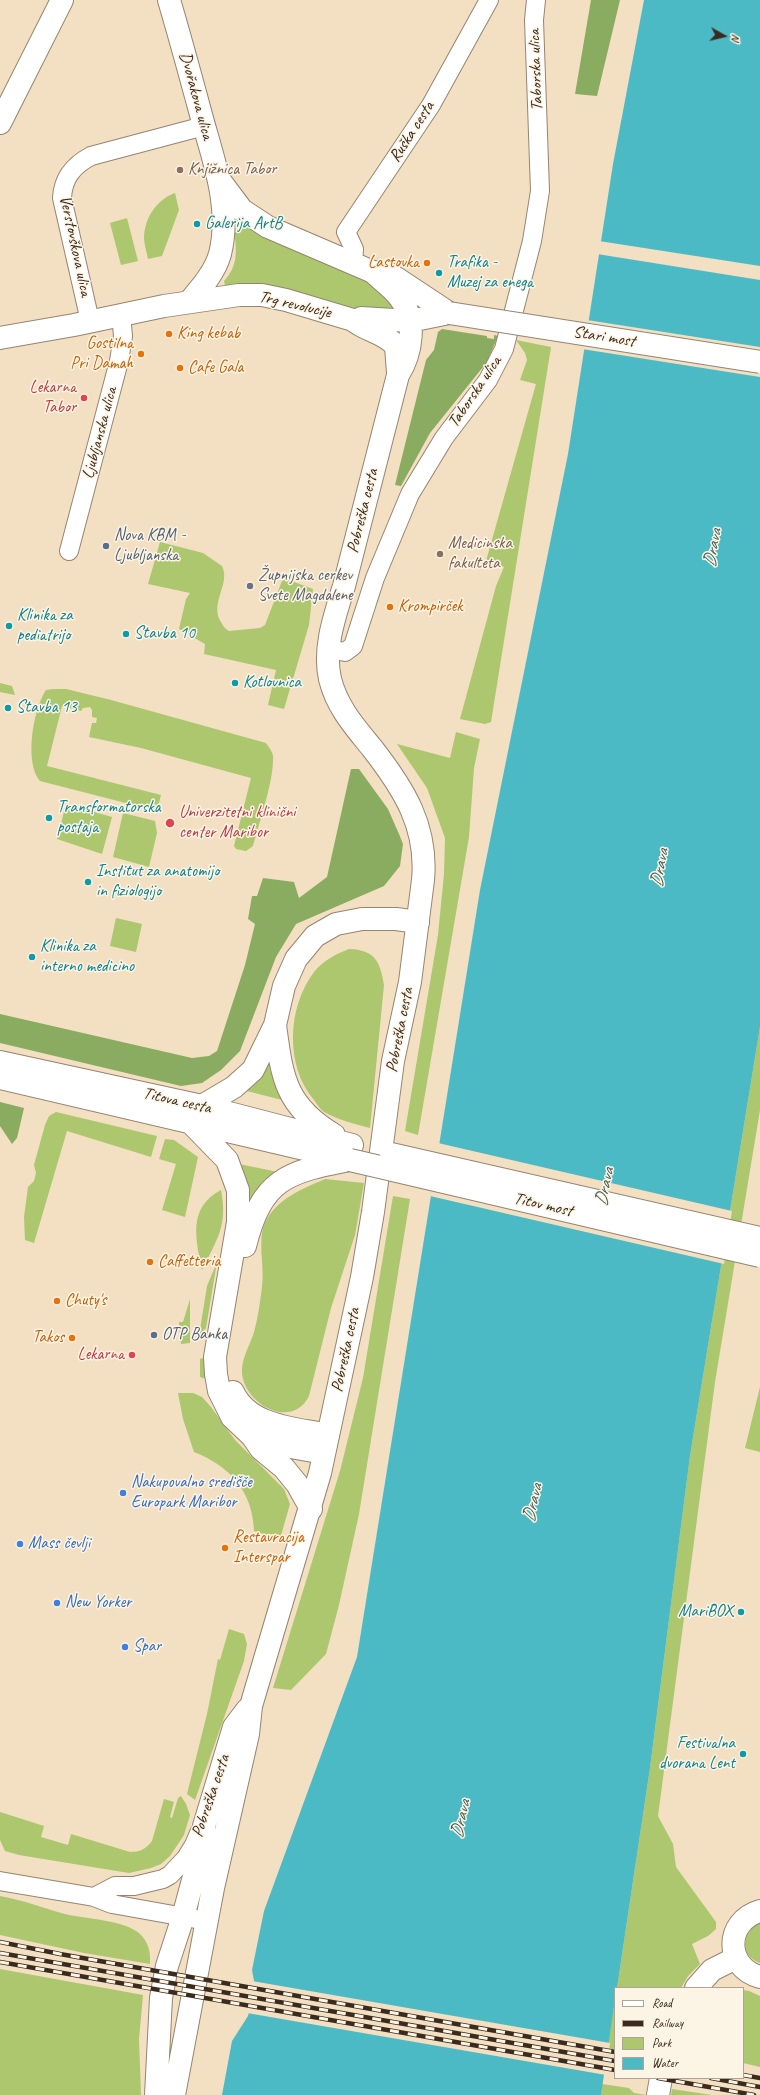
<!DOCTYPE html>
<meta charset="utf-8">
<style>
body{margin:0}
#map{position:relative;width:760px;height:2095px;overflow:hidden;background:#f3dfc2;font-family:Caveat,sans-serif}
canvas{display:block}
.legend{position:absolute;left:614px;top:1987px;width:130px;height:92px;box-sizing:border-box;background:#fcf5e5;border:1px solid #afa495;margin:0;padding:5px 7px;list-style:none;font-size:12px;color:#3b2a1e}
.legend li{display:flex;align-items:center;gap:8px;height:20px}
.legend b{width:20px;border:1px solid #afa495}
.north{position:absolute;left:704px;top:16px;width:40px;height:40px;-webkit-text-stroke:3px #fcf5e5;paint-order:stroke;rotate:98deg;font-size:11px;font-weight:700;line-height:16px;text-align:center;color:#3b2a1e}
.north::after{content:'';display:block;margin:auto;width:14px;height:18px;background:#3b2a1e;clip-path:polygon(50% 0,100% 100%,50% 72%,0 100%)}
</style>
<div id="map">
<canvas width="760" height="2095"></canvas>
<ul class="legend">
<li><b style="height:5px;background:#fff"></b>Road</li>
<li><b style="height:5px;background:#3b2a1e"></b>Railway</li>
<li><b style="height:11px;background:#acc76d"></b>Park</li>
<li><b style="height:11px;background:#4cbac4"></b>Water</li>
</ul>
<div class="north">N</div>
</div>
<script>
const c = document.querySelector('canvas').getContext('2d');
c.lineJoin = 'round';
function fill(path, color) {
  c.fillStyle = color;
  c.fill(path, 'evenodd');
}
function stroke(path, color, width, dash) {
  c.strokeStyle = color;
  c.lineWidth = width;
  c.lineCap = dash ? 'butt' : 'round';
  c.setLineDash(dash || []);
  c.stroke(path);
}
function label(font, color, halo, rows, align = 'center') {
  c.font = font + ' Caveat,sans-serif';
  c.lineWidth = 3;
  c.setLineDash([]);
  c.textBaseline = 'middle';
  c.strokeStyle = halo;
  c.fillStyle = color;
  for (const [text, x, y, turn = 0] of rows) {
    c.save();
    c.translate(x, y);
    c.rotate((+turn || 0) * Math.PI / 180);
    c.textAlign = isNaN(turn) ? turn : align;
    if (halo) c.strokeText(text, 0, 0);
    c.fillText(text, 0, 0);
    c.restore();
  }
}
fill(new Path2D(`
 M175,193L179,210L162,256L148,259C147,253 144,244 144,237C145,218 156,200 175,193Z
 M127,218L138,261L121,265L110,223Z
 M244,226L370,281L393,305L391,311L383,315L225,286L224,281C238,266 237,251 234,231Z
 M516,340L551,347L491,722L485,724L460,719L496,586L504,567L486,561L536,384L520,380L527,360L525,353Z
 M160,542L203,553L222,566C231,584 209,603 221,622C223,626 225,629 229,631L260,628L265,625L282,581L286,579L313,589L309,625L284,709L268,705L276,670L204,654L205,644L179,629L186,599L190,593L148,584Z
 M0,683L12,686L15,695L0,692Z
 M53,689H66L111,700L266,743C270,749 274,753 273,760C273,783 259,823 253,846L246,851L236,849L234,846L251,778L141,748L89,737L92,723H96L97,718L92,717V710L90,707L83,708L81,711L62,706L47,766L161,795L157,811L40,781C24,763 33,709 46,690Z
 M456,732L480,739L474,768L469,837L418,1135L405,1131L438,935L444,874L445,838L427,788L397,744L450,758Z
 M66,804L112,817L102,854L57,839Z
 M123,813L155,821L157,833L149,867L113,857Z
 M116,918L142,924L136,952L110,946Z
 M349,949C375,950 380,961 384,985L370,1128C355,1124 338,1120 324,1112C320,1109 317,1104 314,1100C285,1066 287,1008 314,972C324,960 336,954 349,949Z
 M760,1027V1110L715,1382L658,1816L673,1844L676,1867L716,1922V1929L708,1936L692,1944L700,1964L688,1976L681,1988H617L650,1768L690,1456Z
 M267,1059L272,1060L286,1101L243,1090Z
 M56,1112L157,1136L151,1157L67,1131L34,1243L25,1240L24,1217L28,1187L34,1181L36,1173L34,1165L45,1125L49,1116Z
 M165,1139L174,1140L198,1157L185,1217L162,1210L176,1164L159,1159Z
 M239,1164L278,1172L252,1202L247,1201Z
 M325,1179L364,1183L355,1235L331,1308L309,1396C293,1428 251,1408 243,1379C239,1362 249,1348 254,1332C258,1318 260,1302 262,1287C265,1268 257,1240 265,1223C276,1199 302,1189 325,1179Z
 M221,1190C228,1226 217,1239 202,1270C196,1239 187,1208 221,1190Z
 M393,1196L410,1199L359,1514L339,1605L326,1654L291,1690L273,1688L340,1471L363,1378Z
 M217,1262L206,1328L199,1336L207,1286Z
 M190,1299V1343L181,1344L179,1322H183Z
 M210,1355L212,1381L200,1377V1359Z
 M760,1387V1452L745,1448Z
 M178,1393H193L202,1397L211,1407L235,1440L284,1489L290,1504L280,1539L254,1531C253,1492 230,1466 194,1452L183,1419Z
 M229,1629L244,1634L247,1644L244,1661L195,1800L187,1794L207,1714L218,1659L220,1660Z
 M181,1796L186,1804L190,1815L184,1835L170,1856L161,1864L151,1868L129,1873L19,1855L5,1851L0,1840V1812L44,1826L41,1837L68,1845L71,1834L130,1852C140,1852 146,1849 152,1841L164,1799L174,1802L170,1817L172,1818L178,1798Z
 M0,1896C23,1900 43,1908 65,1914C86,1919 123,1920 139,1933C148,1941 151,1952 150,1964L84,1953L0,1935Z
 M760,1923V1963C739,1956 742,1931 760,1923Z
 M0,1969L143,1995L139,2039L141,2095H0Z
 M743,1990L749,1991L760,1996V2067L743,2063Z
 M615,2000V2052L607,2051Z
 M602,2084L629,2088L634,2093L646,2095H601Z
 M672,2089L712,2095H671Z`), '#acc76d');
fill(new Path2D(`
 M591,0H620L597,96L575,94Z
 M442,329L487,336V338L494,339V335L498,336L487,362L430,433L401,486L395,485L426,360L434,350L438,332Z
 M351,769H359L388,809L399,834L403,844L400,866L384,886L296,924L276,957L240,1051L221,1070L202,1083L181,1086L0,1043V1014L192,1058L209,1056L217,1051L245,965L255,924L248,919L252,896H257L263,878L294,882L299,898L327,877Z
 M0,1102L24,1108L17,1138L12,1144L0,1126Z`), '#89ac60');
fill(new Path2D(`
 M644,0H760V1027L690,1456L650,1768L617,1988H615V2000L601,2095H222L232,2041L248,2016L255,1986L252,1970L264,1911L357,1657L480,890L568,454L613,164Z`), '#4cbac4');
fill(new Path2D(`
 M599,241L760,266V280L597,254Z
 M587,320L760,347V377L582,349Z
 M438,1143L732,1211L724,1264L430,1196Z
 M252,1981L610,2043L606,2075L247,2013L253,1986Z`), '#f3dfc2');
const minor = new Path2D(`
 M353,263L354,249L346,232L431,105L489,0
 M90,321L62,198C63,177 74,165 91,156L204,126
 M69,551L119,361L123,336L121,315
 M328,649L345,652L353,646L375,578L410,494L444,438L488,380L504,349L532,241L540,191L534,20L536,0
 M0,1881L94,1897L112,1904L207,1921
 M94,1897L115,1886H134L163,1879L170,1875L186,1858L194,1845L199,1833`);
const tertiary = new Path2D(`
 M169,0C180,37 190,74 200,111C212,157 232,205 220,254C215,272 201,288 189,302
 M0,123L62,0
 M221,182L242,210L268,227L373,272L390,274L449,313
 M361,318L410,321L449,313
 M0,338L74,325L164,306L239,295H262L286,300L353,320C366,331 384,332 396,346L398,373
 M760,1911C725,1921 724,1967 760,1977
 M696,1988L712,1970L736,1958
 M156,2095L161,1998L167,1966L183,1917L204,1839V1826L234,1727L247,1710
 M174,2095L213,1888L248,1734L251,1706L320,1473L362,1277L373,1212L393,1061L410,982L423,880C428,827 404,789 372,748C354,726 337,707 330,679C323,648 335,615 344,586L398,375C412,353 417,320 400,298C393,288 382,281 373,272
 M658,2095L661,2078`);
const secondary = new Path2D(`
 M275,1025C282,1077 285,1106 334,1135
 M0,1062L202,1106L352,1145
 M0,1078L343,1158
 M202,1106L234,1087L253,1070L275,1025L284,986L296,959L315,936L336,924L362,919H396L418,922
 M191,1123L227,1160L238,1190V1222L215,1357L216,1374L219,1391L232,1417L252,1436L261,1449L284,1468L297,1484L311,1509
 M245,1246C262,1179 286,1172 350,1160
 M233,1392C249,1427 295,1428 328,1435
 M252,1436L262,1437L285,1446L313,1451L326,1444`);
stroke(minor, '#978470', 20);
stroke(tertiary, '#978470', 24);
stroke(secondary, '#978470', 24);
stroke(minor, '#fff', 18);
stroke(tertiary, '#fff', 22);
stroke(secondary, '#fff', 22);
const rail = new Path2D(`
 M0,1942L60,1954L615,2052
 M0,1953L615,2061
 M0,1962L615,2070
 M743,2075L760,2078
 M658,2078L754,2095
 M711,2078L760,2087`);
stroke(rail, '#3b2a1e', 4.5);
stroke(rail, '#fcf5e5', 3, [9]);
const tertiaryBridge = new Path2D(`
 M449,313L760,362`);
const secondaryBridge = new Path2D(`
 M391,1154L760,1238
 M350,1160L760,1256`);
stroke(tertiaryBridge, '#978470', 24, []);
stroke(secondaryBridge, '#978470', 24, []);
stroke(tertiaryBridge, '#fff', 22);
stroke(secondaryBridge, '#fff', 22);
for (const [x, y, r, color] of [
 [180,170,4,"#8d6e63"],
 [197,224,4,"#0f9aa8"],
 [427,263,4,"#e8710a"],
 [439,273,4,"#0f9aa8"],
 [169,334,4,"#e8710a"],
 [141,354,4,"#e8710a"],
 [180,368,4,"#e8710a"],
 [84,398,4,"#e0444e"],
 [106,546,4,"#5c6f8a"],
 [440,554,4,"#8d6e63"],
 [250,586,4,"#6b7280"],
 [390,607,4,"#e8710a"],
 [9,626,4,"#0f9aa8"],
 [126,634,4,"#0f9aa8"],
 [235,683,4,"#0f9aa8"],
 [8,708,4,"#0f9aa8"],
 [49,818,4,"#0f9aa8"],
 [170,823,5,"#e0444e"],
 [88,882,4,"#0f9aa8"],
 [32,957,4,"#0f9aa8"],
 [150,1262,4,"#e8710a"],
 [57,1301,4,"#e8710a"],
 [154,1335,4,"#5c6f8a"],
 [72,1338,4,"#e8710a"],
 [132,1355,4,"#e0444e"],
 [123,1493,4,"#3f7fe0"],
 [20,1544,4,"#3f7fe0"],
 [225,1548,4,"#e8710a"],
 [57,1603,4,"#3f7fe0"],
 [741,1612,4,"#0f9aa8"],
 [125,1647,4,"#3f7fe0"],
 [743,1754,4,"#0f9aa8"]
]) {
  const dot = new Path2D();
  dot.arc(x, y, r, 0, 2 * Math.PI);
  c.fillStyle = color;
  c.fill(dot);
  stroke(dot, '#fcf5e5', 1.5);
}
label('17px', '#3b2a1e', '#fcf5e5', [
 ["Taborska ulica",536,70,-92],
 ["Dvořakova ulica",196,96,75],
 ["Ruška cesta",412,132,-57],
 ["Verstovškova ulica",75,246,78],
 ["Trg revolucije",295,305,13],
 ["Stari most",604,337,9],
 ["Taborska ulica",475,392,-56],
 ["Ljubljanska ulica",100,433,-75],
 ["Pobreška cesta",363,511,-76],
 ["Pobreška cesta",400,1030,-79],
 ["Titova cesta",177,1101,13],
 ["Titov most",543,1205,13],
 ["Pobreška cesta",346,1350,-78],
 ["Pobreška cesta",211,1796,-71]
]);
label('17px', '#785e54', '#fcf5e5', [
 ["Knjižnica Tabor",188,170],
 ["Medicinska",448,544],
 ["fakulteta",448,564]
], 'left');
label('17px', '#0d838f', '#fcf5e5', [
 ["Galerija ArtB",205,224],
 ["Trafika -",447,263],
 ["Muzej za enega",447,283],
 ["Klinika za",17,616],
 ["pediatrijo",17,636],
 ["Stavba 10",134,634],
 ["Kotlovnica",243,683],
 ["Stavba 13",16,708],
 ["Transformatorska",57,808],
 ["postaja",57,828],
 ["Institut za anatomijo",96,872],
 ["in fiziologijo",96,892],
 ["Klinika za",40,947],
 ["interno medicino",40,967],
 ["MariBOX",733,1612,"right"],
 ["Festivalna",735,1744,"right"],
 ["dvorana Lent",735,1764,"right"]
], 'left');
label('17px', '#c56008', '#fcf5e5', [
 ["Lastovka",419,263,"right"],
 ["King kebab",177,334],
 ["Gostilna",133,344,"right"],
 ["Pri Damah",133,364,"right"],
 ["Cafe Gala",188,368],
 ["Krompirček",398,607],
 ["Caffetteria",158,1262],
 ["Chuty's",65,1301],
 ["Takos",64,1338,"right"],
 ["Restavracija",233,1538],
 ["Interspar",233,1558]
], 'left');
label('17px', '#be3a42', '#fcf5e5', [
 ["Lekarna",76,388],
 ["Tabor",76,408],
 ["Univerzitetni klinični",179,813,"left"],
 ["center Maribor",179,833,"left"],
 ["Lekarna",124,1355]
], 'right');
label('17px', '#4e5e75', '#fcf5e5', [
 ["Nova KBM -",114,536],
 ["Ljubljanska",114,556],
 ["OTP Banka",162,1335]
], 'left');
label('17px', '#5b616d', '#fcf5e5', [
 ["Župnijska cerkev",258,576],
 ["Svete Magdalene",258,596]
], 'left');
label('17px', '#366cbe', '#fcf5e5', [
 ["Nakupovalno središče",131,1483],
 ["Europark Maribor",131,1503],
 ["Mass čevlji",28,1544],
 ["New Yorker",65,1603],
 ["Spar",133,1647]
], 'left');
label('italic 18px', '#415c58', '#fcf5e5', [
 ["Drava",713,548,-80],
 ["Drava",660,868,-80],
 ["Drava",605,1187,-78],
 ["Drava",533,1503,-77],
 ["Drava",461,1819,-77]
]);
</script>
